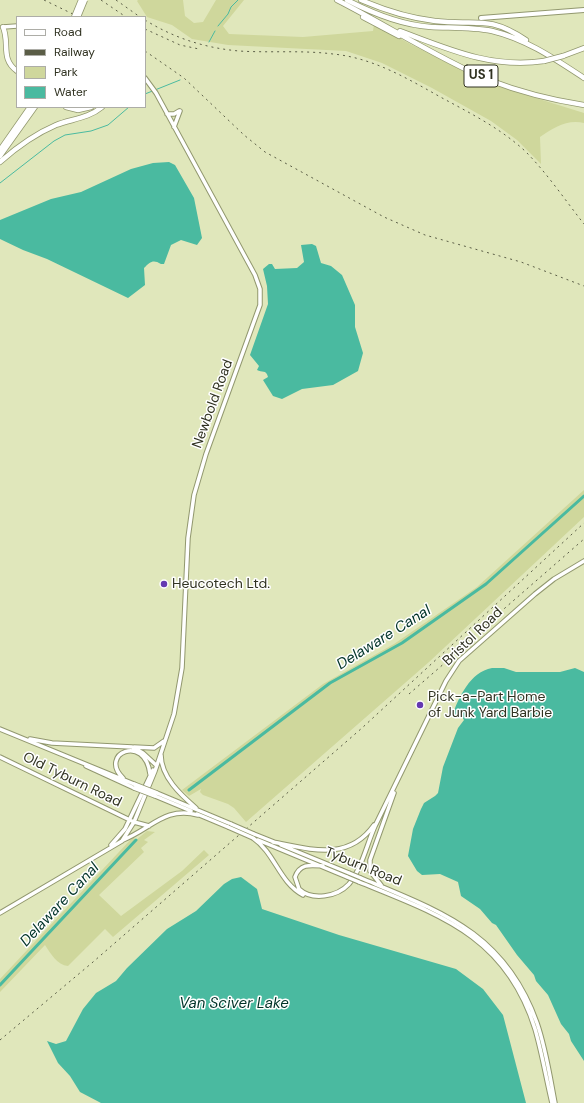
<!DOCTYPE html>
<style>
body{margin:0}
#map{position:relative;width:584px;height:1103px;overflow:hidden;background:#e0e7bb;font-family:"DM Sans",sans-serif}
canvas{display:block}
.legend{position:absolute;left:16px;top:16px;width:130px;height:92px;box-sizing:border-box;background:#fff;border:1px solid #adada7;margin:0;padding:5px 7px;list-style:none;font-size:12px;color:#313322}
.legend li{display:flex;align-items:center;gap:8px;height:20px}
.legend b{width:20px;border:1px solid #adada7}
</style>
<div id="map">
<canvas width="584" height="1103"></canvas>
<ul class="legend">
<li><b style="height:5px;background:#fff"></b>Road</li>
<li><b style="height:5px;background:#5a5d46"></b>Railway</li>
<li><b style="height:11px;background:#cfd79c"></b>Park</li>
<li><b style="height:11px;background:#4abaa0"></b>Water</li>
</ul>
</div>
<script>
const c = document.querySelector('canvas').getContext('2d');
c.lineJoin = 'round';
function fill(path, color) {
  c.fillStyle = color;
  c.fill(path, 'evenodd');
}
function stroke(path, color, width, dash) {
  c.strokeStyle = color;
  c.lineWidth = width;
  c.lineCap = dash ? 'butt' : 'round';
  c.setLineDash(dash || []);
  c.stroke(path);
}
function label(font, color, halo, rows, align = 'center') {
  c.font = font + ' "DM Sans",sans-serif';
  c.lineWidth = 3;
  c.setLineDash([]);
  c.textBaseline = 'middle';
  c.strokeStyle = halo;
  c.fillStyle = color;
  for (const [text, x, y, turn = 0] of rows) {
    c.save();
    c.translate(x, y);
    c.rotate((+turn || 0) * Math.PI / 180);
    c.textAlign = isNaN(turn) ? turn : align;
    if (halo) c.strokeText(text, 0, 0);
    c.fillText(text, 0, 0);
    c.restore();
  }
}
fill(new Path2D(`
 M138,0H183L185,16L194,23L203,22L216,0H244L223,26L229,34L303,37L373,31L374,24L412,45L491,84L584,113V123C567,119 553,128 540,137L541,164L517,140L491,121L432,88L382,63L346,51L228,45L192,39L172,25L147,17L137,1Z
 M584,490V517L429,662L246,822L234,808L228,804L203,795L200,792L201,789L189,796L182,790L323,684L394,644L477,587Z
 M147,831L155,832L144,840L148,842L141,848L144,852L99,895L121,916L182,871L204,850L209,855L113,937L105,929L68,966C57,965 51,954 45,945L0,992V979L133,837L136,840Z`), '#cfd79c');
fill(new Path2D(`
 M169,162L175,165L194,198L202,238L197,245L181,240L171,245L164,264H161C153,259 150,262 144,268L145,285L128,298L47,259L23,250L0,239V220L51,199L81,192L131,169L153,163Z
 M312,244L316,246L321,263L331,266L342,275L355,305V327L363,353L358,371L333,385L302,389L282,399L273,396L263,380L268,377C266,369 262,373 257,370L259,366L250,355L268,304L267,286L263,269L269,264H272L275,269L297,268L304,262L301,245Z
 M492,668H504L516,672H560L575,668L584,672V1061L571,1041L569,1034L561,1024L548,995L536,981L534,975L517,955L496,925L492,923L480,909L461,896L458,882L440,874L422,875L417,871L408,856L413,829L421,809L424,803L435,796L438,793L443,767L458,728L464,720L462,717L452,716C459,697 470,672 492,668Z
 M241,877L257,889L262,909L339,935L456,969L483,989L503,1015L526,1103H101L80,1092L70,1076L58,1063L47,1041L56,1044L66,1041L83,1009L96,993L116,981L127,968L167,929L196,911L224,884L232,879Z`), '#4abaa0');
stroke(new Path2D(`
 M218,26L228,14L231,7L238,0
 M209,42L215,31
 M145,94L180,80
 M0,183L54,141L65,135L91,131L108,125L129,107`), '#4abaa0', 1);
stroke(new Path2D(`
 M189,790L330,683L402,643L486,584L584,496
 M0,985L136,840`), '#4abaa0', 3);
const secondary = new Path2D(`
 M3,27L17,26
 M167,114H174L179,111
 M174,127L180,111
 M0,729L134,784
 M30,739L52,743L132,747L143,753L156,765
 M134,747L154,748L164,741
 M161,755C161,777 181,795 196,808
 M0,757L134,822L149,826
 M86,766L134,788
 M123,778C98,754 145,733 150,774
 M157,793L231,824
 M155,796L191,811
 M197,814L228,827
 M254,834L274,842
 M253,838C275,853 279,882 303,895
 M123,840C151,829 165,806 198,815
 M258,840L347,877
 M273,842C310,849 348,862 374,825
 M111,845L125,829L153,770
 M281,845L349,873
 M323,866C311,865 300,863 295,877L299,889C312,901 337,897 349,884C362,868 367,844 375,826C399,778 422,729 446,681L459,661L535,594L554,579L584,561
 M361,878C442,912 505,933 537,1023C546,1049 550,1077 555,1103
 M359,882C440,915 506,936 535,1029C542,1053 546,1078 552,1103
 M381,885L370,871V860L394,793
 M0,913L122,841L134,822L155,771L174,714L182,668L188,538L194,495L206,454L260,305V289L255,275L156,93L145,78`);
const primary = new Path2D(`
 M481,18L584,10`);
const motorway = new Path2D(`
 M337,0C388,26 437,58 489,80C520,92 552,100 584,105
 M347,0C374,14 401,25 431,27C451,28 472,27 492,31C526,39 555,59 584,78
 M361,0C384,10 410,18 435,21C476,26 487,14 526,40
 M363,17L399,36
 M3,27C10,43 0,59 17,71
 M400,31C448,49 492,69 544,61
 M563,56L584,48
 M66,107L78,110L91,107
 M0,150L30,107
 M0,156L35,107
 M0,162C17,147 35,134 56,125C72,119 89,118 102,107`);
stroke(secondary, '#92986f', 5.5);
stroke(primary, '#92986f', 6);
stroke(motorway, '#92986f', 6);
stroke(secondary, '#fff', 3.5);
stroke(primary, '#fff', 4);
stroke(motorway, '#fff', 4.5);
stroke(new Path2D(`
 M44,0L79,17
 M101,0L126,17
 M116,0L140,17
 M145,20C174,38 205,48 239,51C270,53 302,50 333,54C374,58 408,79 444,99C472,114 501,129 525,151C547,173 565,200 584,224
 M145,29L180,45L199,49
 M145,51L184,78L244,135L265,152L384,217L425,235L521,262L584,286
 M450,656L584,539
 M409,694L454,655
 M0,1040L93,962L362,728L584,523`), '#5a5d46', 1, [2, 4]);
const secondaryBridge = new Path2D(`
 M134,784L157,793
 M134,788L155,796
 M231,824L254,834
 M228,827L253,838
 M349,873L361,878
 M347,877L359,882`);
const motorwayBridge = new Path2D(`
 M74,17L81,0
 M78,17L85,0
 M544,61L563,56`);
stroke(secondaryBridge, '#92986f', 5.5, []);
stroke(motorwayBridge, '#92986f', 6, []);
stroke(secondaryBridge, '#fff', 3.5);
stroke(motorwayBridge, '#fff', 4.5);
for (const [x, y, r, color] of [
 [164,584,4,"#6439b1"],
 [420,705,4,"#6439b1"]
]) {
  const dot = new Path2D();
  dot.arc(x, y, r, 0, 2 * Math.PI);
  c.fillStyle = color;
  c.fill(dot);
  stroke(dot, '#fff', 1.5);
}
for (const [x, y, w] of [
 [481,76,34]
]) {
  const box = new Path2D();
  box.roundRect(x - w / 2, y - 11, w, 22, 3);
  c.fillStyle = '#fff';
  c.fill(box);
  stroke(box, '#313322', 1);
}
label('bold 13px', '#313322', null, [
 ["US 1",481,76]
]);
label('14px', '#313322', '#fff', [
 ["Newbold Road",213,404,-70],
 ["Bristol Road",473,637,-44],
 ["Old Tyburn Road",72,780,26],
 ["Tyburn Road",363,867,22]
]);
label('14px', '#313322', '#fff', [
 ["Heucotech Ltd.",172,584],
 ["Pick-a-Part Home",428,697],
 ["of Junk Yard Barbie",428,713]
], 'left');
label('italic 15px', '#003328', '#fff', [
 ["Delaware Canal",384,638,-32],
 ["Delaware Canal",60,905,-47],
 ["Van Sciver Lake",234,1004]
]);
</script>
